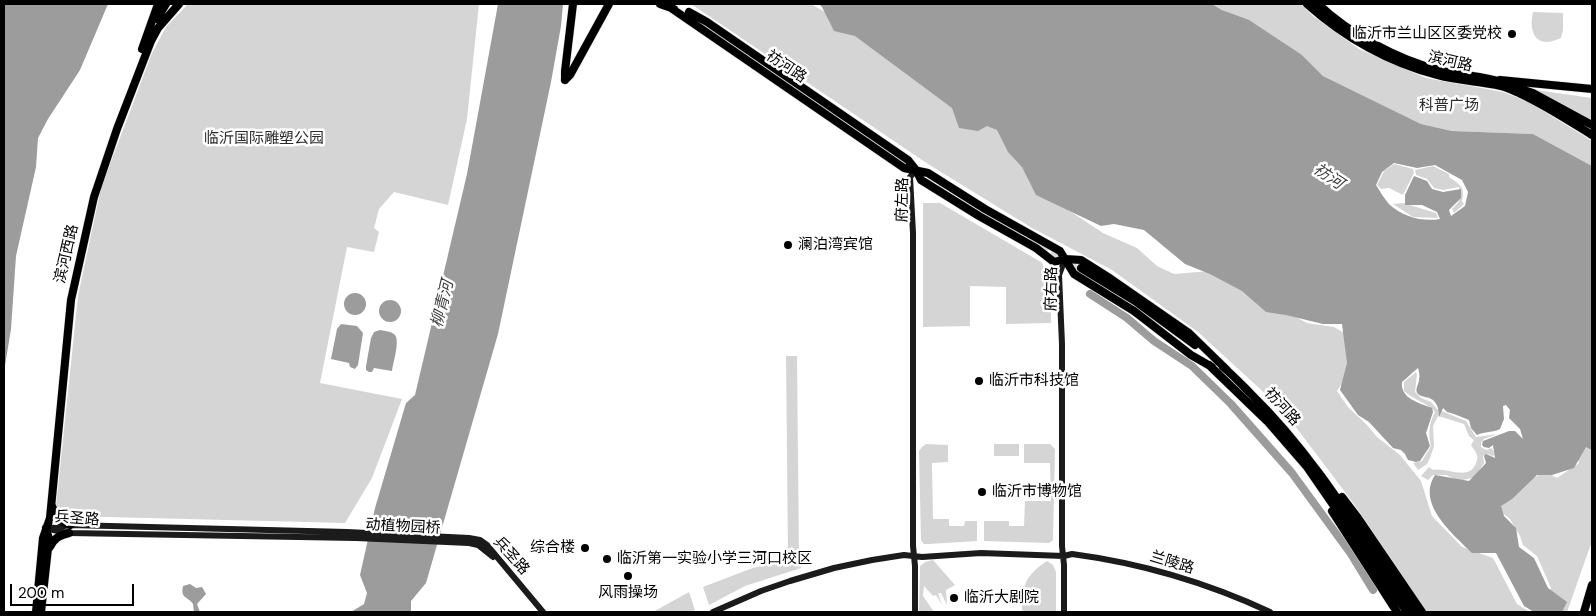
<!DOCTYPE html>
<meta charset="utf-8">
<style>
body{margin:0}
#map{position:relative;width:1596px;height:616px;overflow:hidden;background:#fff;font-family:"DM Sans",sans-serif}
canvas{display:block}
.frame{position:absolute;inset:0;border:5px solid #000;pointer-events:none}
.scale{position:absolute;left:10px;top:584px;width:124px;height:22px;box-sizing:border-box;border:2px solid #000;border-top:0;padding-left:6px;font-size:15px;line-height:18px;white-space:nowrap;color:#000;-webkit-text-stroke:4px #fff;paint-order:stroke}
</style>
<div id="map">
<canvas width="1596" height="616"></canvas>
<div class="frame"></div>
<div class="scale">200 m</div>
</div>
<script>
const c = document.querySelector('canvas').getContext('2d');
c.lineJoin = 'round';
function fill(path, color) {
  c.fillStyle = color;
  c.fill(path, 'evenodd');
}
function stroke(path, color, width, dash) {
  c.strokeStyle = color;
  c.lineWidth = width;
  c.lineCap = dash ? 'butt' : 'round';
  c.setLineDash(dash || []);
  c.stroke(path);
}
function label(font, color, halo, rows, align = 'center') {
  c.font = font + ' "DM Sans","Noto Sans SC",sans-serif';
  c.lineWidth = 5;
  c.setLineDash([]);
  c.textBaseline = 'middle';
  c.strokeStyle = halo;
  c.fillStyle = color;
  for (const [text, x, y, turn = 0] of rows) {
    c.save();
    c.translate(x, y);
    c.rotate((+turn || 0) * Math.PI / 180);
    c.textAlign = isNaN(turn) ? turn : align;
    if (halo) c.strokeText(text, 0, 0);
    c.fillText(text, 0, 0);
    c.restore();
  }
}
fill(new Path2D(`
 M188,4H479L467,119L448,205L394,192L379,209L374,228L379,232L374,252L347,247L320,383L402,399L372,478L345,523L68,516L56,506L78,296L101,188L152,53L166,27Z
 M691,4H811L853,28L995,124L1044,194L1103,233L1137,248L1157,266L1174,274L1210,271L1307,323L1334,327L1348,335V374L1337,391L1348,407L1367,425L1377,437L1400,455L1421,481L1432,516L1462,547L1493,558L1517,604L1530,612H1427L1354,504L1283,410L1198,332L1112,270L1032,228L928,164Z
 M1212,4H1301L1313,16L1359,49L1426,78L1503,92L1529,102L1592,141V166L1533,134L1452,131L1421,124L1323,76L1302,55Z
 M1533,12L1563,13V30L1561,38C1549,44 1535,45 1532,28C1531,23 1532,17 1533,12Z
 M1536,90L1592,98V120Z
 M1394,164L1413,169L1414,173L1403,195L1389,188L1381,189L1377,185L1384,171Z
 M1433,166L1449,174V177C1459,184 1466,187 1462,201L1464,204L1454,213L1452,209C1460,201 1463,198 1459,187L1443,190L1434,188L1427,179L1416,175L1415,170Z
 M923,203H940L1041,262L1051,278V323L1006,324V287L970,286V326L923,327Z
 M1403,203L1436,213L1438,218L1413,217L1393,204Z
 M786,356H797L799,555L801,568L745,586L709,605L703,587L750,569L788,558Z
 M1416,372L1417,374L1415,392L1421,398L1431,402L1437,409L1466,421L1476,437L1497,434L1484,439L1481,443V447L1486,450L1492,448L1495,455L1492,456L1488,454L1483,456L1484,463L1475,477L1459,481L1446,475H1433L1428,480L1421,476L1429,467L1433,470C1447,467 1469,482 1476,463C1477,459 1478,459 1477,455C1476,451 1473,449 1471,445L1474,440L1469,436L1464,424L1438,416L1433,426L1434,446L1430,458L1427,464L1418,470L1413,463L1422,461L1431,446C1428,433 1429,424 1435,412C1426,402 1414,400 1404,391V382Z
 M926,444L948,445V462L932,463L933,519H949V526H964L965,521H977V541L929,544H924L921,540L919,451L922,447Z
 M994,444H1019V456H994Z
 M1024,444H1050L1055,449L1053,540L1049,543L984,541V521H1009V526H1024L1025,501H1051L1050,463H1024Z
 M1589,446L1592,448V541L1567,612H1538L1544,607L1551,588L1537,556L1523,545L1520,536L1510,519L1500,511L1498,504L1518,486L1545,472L1557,478L1579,463L1577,456V450Z
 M933,560L955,585L946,590L947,605L941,593H938L942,605L936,595L933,596L924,586L923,596L934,612H919L920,566L925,562Z
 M1047,561L1053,565L1056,572V612H1023L1022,609C1022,585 1026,575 1047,561Z
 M689,592L695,610L690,612H653Z`), '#d5d5d5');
fill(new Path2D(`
 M4,4H108L80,70L48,119L38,138L36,167L16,256L11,329L4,372Z
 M498,4H563L561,26L551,82L498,334L426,583L411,601V612H351L364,604L367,593L360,575L375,508L406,403L415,395L467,174Z
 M819,4H1212L1222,10L1249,20L1302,55L1323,76L1421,124L1452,131L1533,134L1592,166V450L1586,447L1574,468L1552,475H1537L1512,499L1501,506L1504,516L1516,528L1519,547L1534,558L1548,588L1567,602L1562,612H1534L1524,606L1496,553H1472C1453,534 1416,504 1435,475L1469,481L1486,463L1484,456L1486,454L1495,458L1493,445L1489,448L1484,447L1482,445L1483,441L1509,431H1515L1523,439L1520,429L1509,418L1510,410L1506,405L1503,406L1504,419L1500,429C1493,433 1485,431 1477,435L1471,428L1469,420L1454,414L1447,412L1443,408L1439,417C1439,407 1436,398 1425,397C1423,396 1420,396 1418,394C1414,390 1419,384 1419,380C1420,376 1419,371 1418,368C1412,373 1408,377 1402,382C1400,399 1420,403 1432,408L1433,412L1426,433L1430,446L1420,461L1416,462L1408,460L1405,454L1401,450L1393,448L1369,422L1358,415L1340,390L1347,363L1342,324H1323L1286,315L1266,312L1242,291L1210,274L1185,264L1144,230L1114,224L1101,226L1036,195L1022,167L1008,152L997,130L987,126L978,131L959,128L952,108L855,36L834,31L822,7ZM1394,163L1417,168L1435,165L1462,180L1468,192L1465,206L1451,216L1449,210L1461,198V189L1443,192L1432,189L1427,181L1414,176L1405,195V205H1422L1437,212L1440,219C1422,222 1404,217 1390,205C1385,200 1380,191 1376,185L1382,172Z
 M344 304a11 11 0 1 1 22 0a11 11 0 1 1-22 0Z
 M379 311a11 11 0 1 1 22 0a11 11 0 1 1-22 0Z
 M341,324L357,326L363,333L358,365L355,369L350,367L349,363L331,359L337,329Z
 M380,330C384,331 392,331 395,335C400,341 393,363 392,371L374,368L372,372H369L366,370V366L371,338L374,332Z
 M190,584L196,588L202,587L206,594L197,604L200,612H194C194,612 193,604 193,604C188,596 180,599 183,586Z`), '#9c9c9c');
stroke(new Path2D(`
 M1090,294L1127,318L1154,341L1192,366L1231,404L1292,473L1351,554L1373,590`), '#9c9c9c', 8);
stroke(new Path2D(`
 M917,173L947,192
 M1040,248L1080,271`), '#d9d9d9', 8, [8, 4]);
const primary = new Path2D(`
 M660,4L674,9
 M1307,4C1344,37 1388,62 1437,75C1458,81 1480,81 1501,86C1507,87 1513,91 1519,93C1545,105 1568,120 1592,135
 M1318,4C1348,33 1398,60 1439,70C1460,76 1483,75 1504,83
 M671,8L904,168L928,173L985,209L1060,251L1074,274L1134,311L1191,355L1212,367
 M689,12L707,22L908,160L916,170L921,180L979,216L1036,248L1054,262L1065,259L1081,260L1111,279L1189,333L1227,370
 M157,19L166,4
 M142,49L158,4
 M565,80L570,75L609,4
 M565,80V71L573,4
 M1500,80L1592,89
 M1515,87L1533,93L1592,125
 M1081,268L1135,301L1195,345
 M1209,365L1267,421L1307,467L1407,612
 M1223,367C1233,375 1242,385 1251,394C1316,457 1362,537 1413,612
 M1342,497L1358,518L1422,612
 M52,506C55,516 60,521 70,525
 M1332,511L1397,612
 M50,547C54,538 60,535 69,533
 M36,612L43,538L50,518L71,300L94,197L117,129L151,41L158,28L179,4
 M41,612L49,539L46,528
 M1584,612L1592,585`);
stroke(primary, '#dbdbdb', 9);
stroke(new Path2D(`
 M46,529L70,525L347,532L469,538L480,540L487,545L543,612
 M53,530L69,533L356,538L469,543L478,545L493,557
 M713,612L761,591L790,581L834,568L872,560L904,555L922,557L981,553L1064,556L1072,554C1140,563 1208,583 1270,612
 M915,612V566L913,546V233L910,177L916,170
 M1064,612V565L1062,546V344L1059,275L1065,259`), '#1b1b1b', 6);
stroke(primary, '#000', 8);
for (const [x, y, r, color] of [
 [1512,34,5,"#000"],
 [788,245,5,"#000"],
 [979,381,5,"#000"],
 [982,492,5,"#000"],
 [585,548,5,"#000"],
 [607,559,5,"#000"],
 [628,576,5,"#000"],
 [954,598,5,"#000"]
]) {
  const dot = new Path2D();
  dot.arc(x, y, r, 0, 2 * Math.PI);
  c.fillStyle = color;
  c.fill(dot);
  stroke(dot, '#fff', 2);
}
label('15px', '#000', '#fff', [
 ["临沂市兰山区区委党校",1502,34,"right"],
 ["澜泊湾宾馆",798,245],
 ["临沂市科技馆",989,381],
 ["临沂市博物馆",992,492],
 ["综合楼",575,548,"right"],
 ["临沂第一实验小学三河口校区",617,559],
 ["风雨操场",628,593,"center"],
 ["临沂大剧院",964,598]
], 'left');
label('15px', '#000', '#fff', [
 ["滨河路",1450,62,13],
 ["祊河路",786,67,34],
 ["府左路",903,200,-89],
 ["滨河西路",67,254,-77],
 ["府右路",1052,289,-89],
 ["祊河路",1282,407,48],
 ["兵圣路",77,519,4],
 ["动植物园桥",403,527,3],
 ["兵圣路",511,556,48],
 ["兰陵路",1172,563,17]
]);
label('15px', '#2c2c2c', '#fff', [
 ["科普广场",1449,106],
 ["临沂国际雕塑公园",264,139]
]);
label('italic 16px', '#3d3d3d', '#fff', [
 ["祊河",1328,177,34],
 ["柳青河",443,304,-76]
]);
</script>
